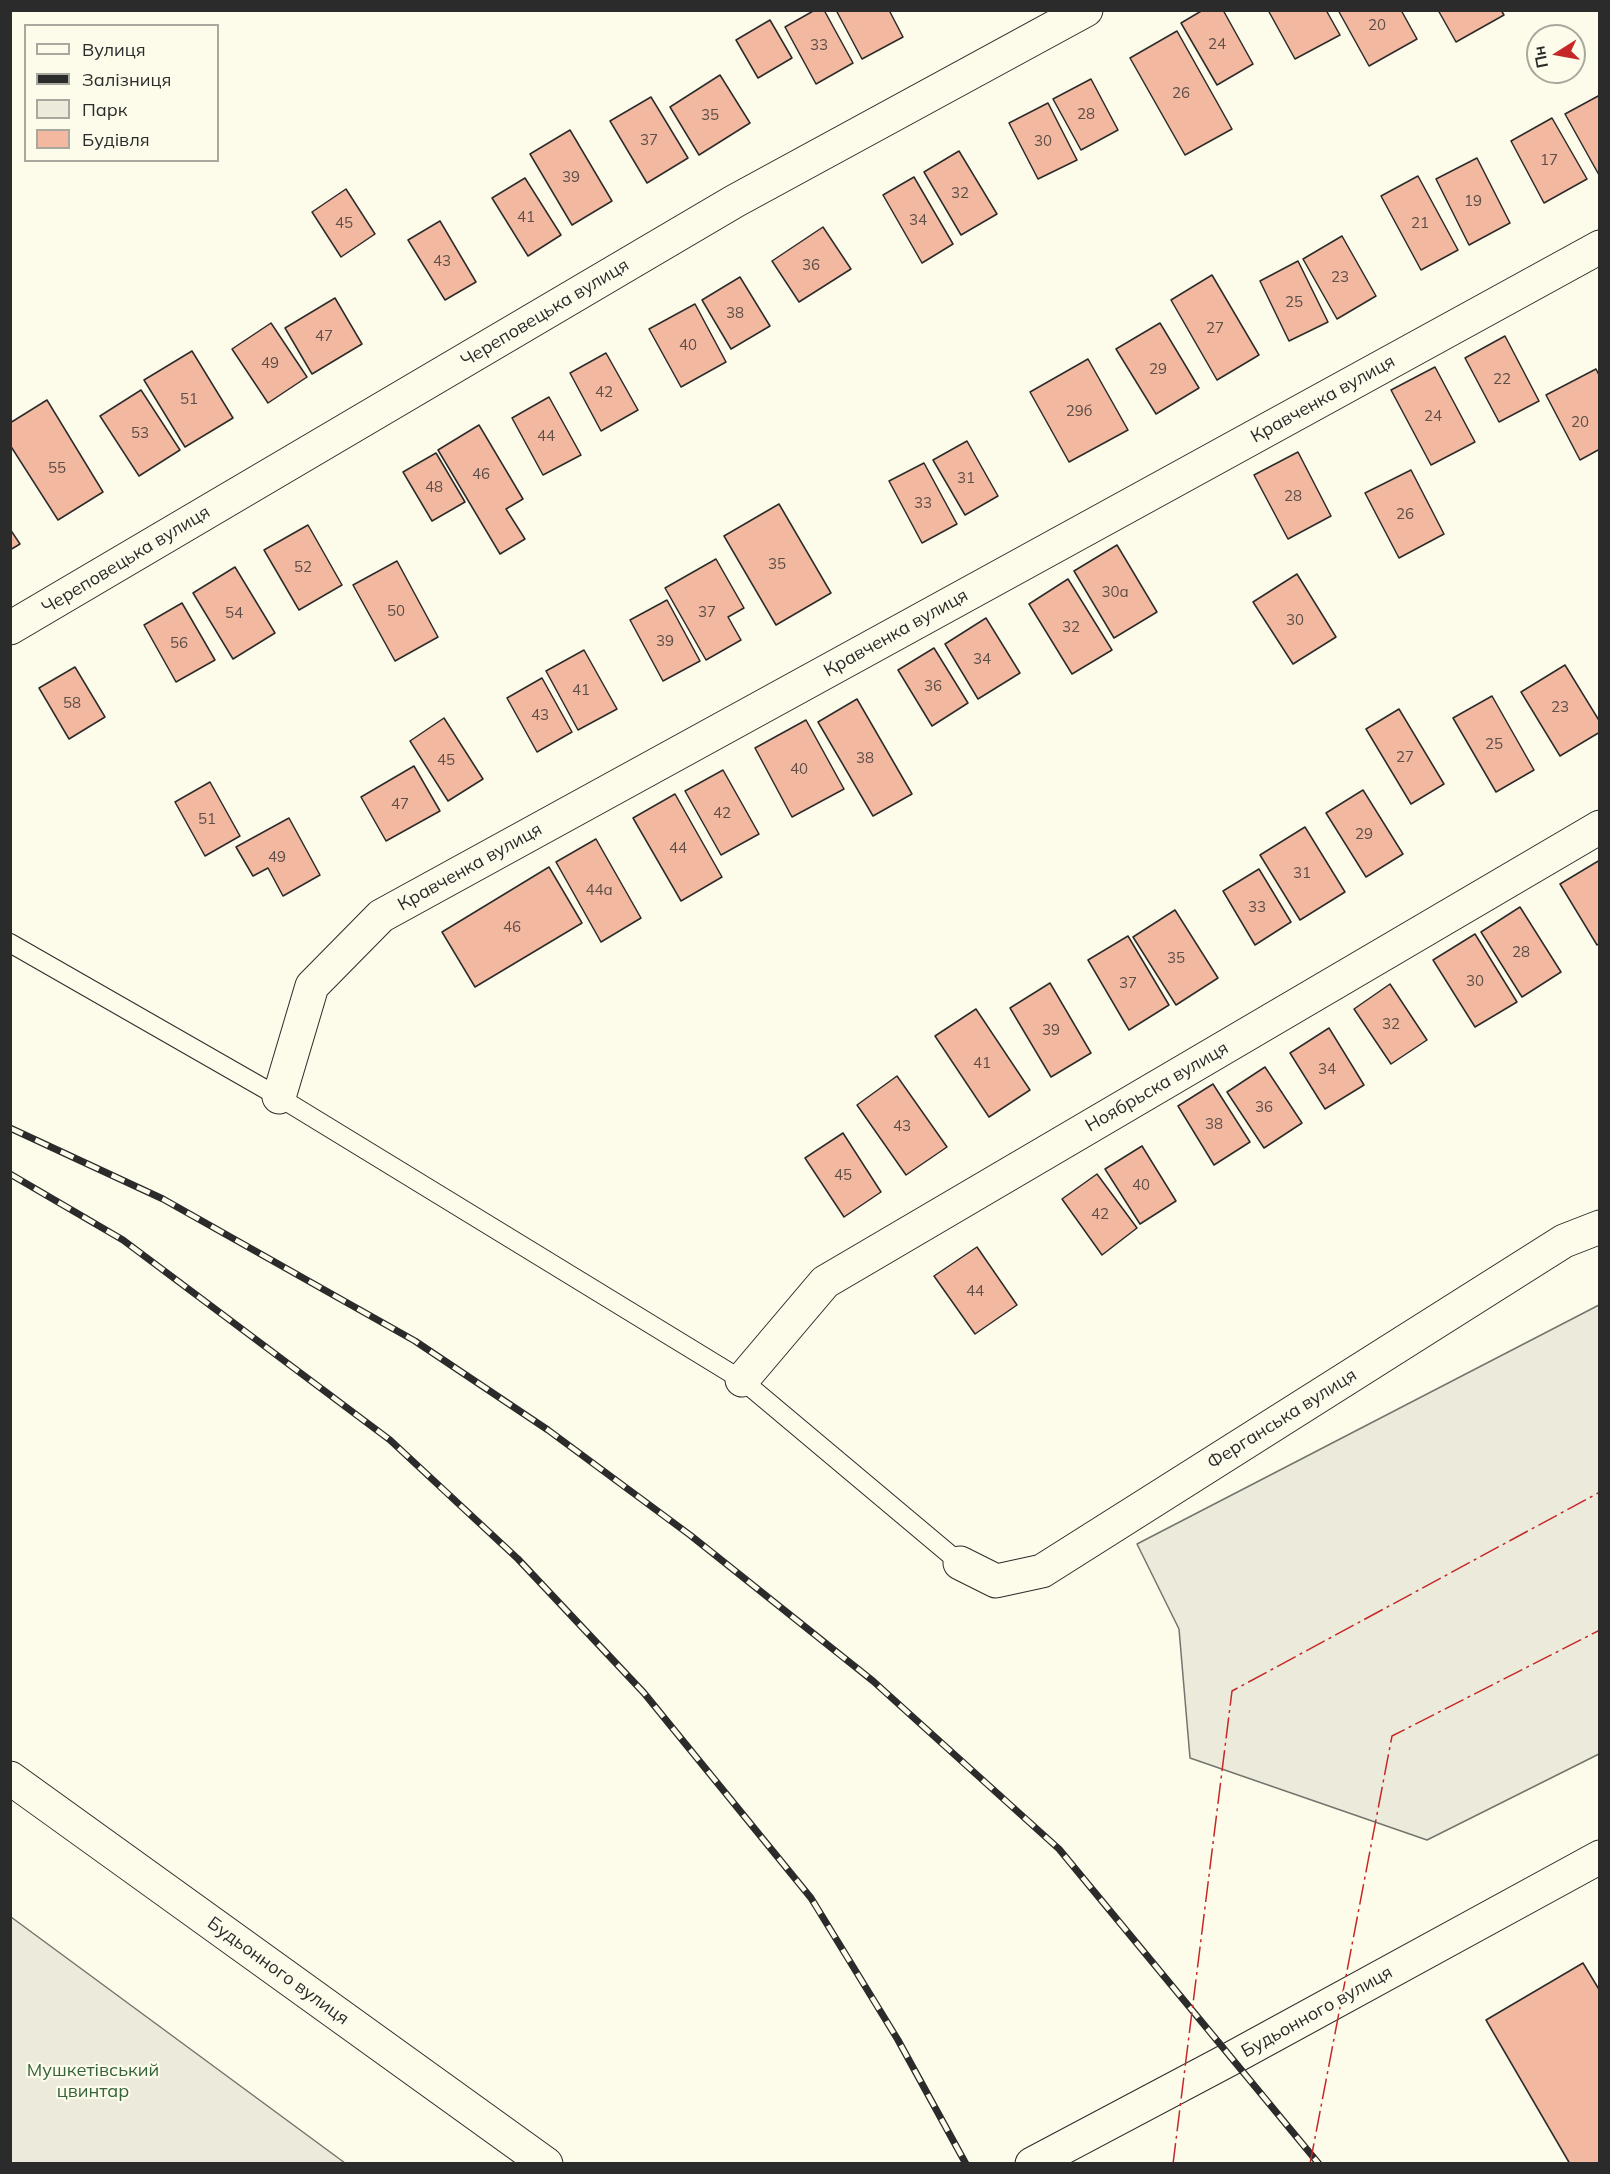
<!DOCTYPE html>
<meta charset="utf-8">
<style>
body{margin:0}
#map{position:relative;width:1610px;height:2174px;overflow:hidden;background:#fdfbea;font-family:Mulish,sans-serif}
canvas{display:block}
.frame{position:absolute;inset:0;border:12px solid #2b2b2b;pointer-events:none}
.legend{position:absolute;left:24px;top:24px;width:195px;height:138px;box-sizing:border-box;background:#fdfbea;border:2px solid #a9a89e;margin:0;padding:8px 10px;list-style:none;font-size:18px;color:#2b2b2b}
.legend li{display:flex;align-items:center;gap:12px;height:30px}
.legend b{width:30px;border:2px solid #a9a89e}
.north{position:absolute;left:1526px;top:24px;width:60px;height:60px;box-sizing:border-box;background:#fdfbea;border:2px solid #a9a89e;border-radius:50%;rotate:259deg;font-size:16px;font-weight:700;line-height:24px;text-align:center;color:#2b2b2b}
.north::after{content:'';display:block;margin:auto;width:21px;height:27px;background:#c62828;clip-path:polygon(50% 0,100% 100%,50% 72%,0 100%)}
</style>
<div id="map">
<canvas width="1610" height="2174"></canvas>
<div class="frame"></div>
<ul class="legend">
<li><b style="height:8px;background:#fdfbea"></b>Вулиця</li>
<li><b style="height:8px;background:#2b2b2b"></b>Залізниця</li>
<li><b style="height:16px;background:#ecebdb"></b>Парк</li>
<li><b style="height:16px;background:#f2b8a0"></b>Будівля</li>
</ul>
<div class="north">Пн</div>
</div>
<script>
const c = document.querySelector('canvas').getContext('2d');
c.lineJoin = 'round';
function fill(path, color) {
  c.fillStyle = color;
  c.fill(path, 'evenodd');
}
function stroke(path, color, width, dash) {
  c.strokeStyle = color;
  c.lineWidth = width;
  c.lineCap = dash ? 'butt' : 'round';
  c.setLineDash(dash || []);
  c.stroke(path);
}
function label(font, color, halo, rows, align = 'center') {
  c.font = font + ' Mulish,sans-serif';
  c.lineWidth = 4.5;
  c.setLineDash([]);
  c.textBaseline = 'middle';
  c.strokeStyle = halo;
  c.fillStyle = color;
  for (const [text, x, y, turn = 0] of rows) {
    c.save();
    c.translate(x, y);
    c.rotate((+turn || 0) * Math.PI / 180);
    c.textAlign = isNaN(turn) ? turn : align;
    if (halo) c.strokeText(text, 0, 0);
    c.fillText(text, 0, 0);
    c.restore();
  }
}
const green = new Path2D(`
 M1599,1305V1754L1427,1840L1190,1758L1179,1629L1137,1544Z
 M10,1917H11L345,2163H11Z`);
fill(green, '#ecebdb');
stroke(green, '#74746e', 1.5);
const building = new Path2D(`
 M815,10H824L853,63L816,84L785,27Z
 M836,10H889L903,37L862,59Z
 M1203,10H1223L1253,64L1217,85L1181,23Z
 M1268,10H1326L1340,35L1295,59Z
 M1338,10H1401L1417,39L1369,66Z
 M1438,10H1501L1504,15L1456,42Z
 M770,20L792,58L758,78L736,40Z
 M1177,31L1232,129L1185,155L1130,58Z
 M720,75L750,123L699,155L670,107Z
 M1091,79L1118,130L1081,150L1053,99Z
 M1600,95V174L1599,175L1565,114Z
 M651,97L688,158L647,183L610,121Z
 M1048,103L1077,160L1038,179L1009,123Z
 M1552,118L1587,179L1544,203L1511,141Z
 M570,130L612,201L572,225L530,154Z
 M959,151L997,214L961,235L924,172Z
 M1477,158L1510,223L1469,245L1436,179Z
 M1418,176L1458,250L1421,270L1381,196Z
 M914,177L953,244L922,263L883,195Z
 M525,178L561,235L528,256L492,198Z
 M346,189L375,234L341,257L312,212Z
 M440,221L476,282L445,300L408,240Z
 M823,227L851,269L799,302L772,261Z
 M1342,236L1376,296L1337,319L1303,259Z
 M1298,261L1328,322L1289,341L1260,281Z
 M1212,275L1259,355L1217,380L1171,300Z
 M740,277L770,326L731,349L702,300Z
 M335,298L362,344L312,374L285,328Z
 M695,304L726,362L681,387L649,329Z
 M271,323L307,377L268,403L232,349Z
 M1160,323L1199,388L1156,414L1116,349Z
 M1505,336L1539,401L1499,422L1465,358Z
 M192,351L233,418L185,447L144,380Z
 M606,353L638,410L601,431L570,373Z
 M1088,359L1128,430L1069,462L1030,392Z
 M1435,367L1475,442L1431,465L1391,390Z
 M1596,369L1600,377V449L1580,460L1546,395Z
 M141,390L180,450L139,476L100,416Z
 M549,397L581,455L543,475L512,418Z
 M47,400L103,492L58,520L10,445V423Z
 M479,425L523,499L506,509L525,539L500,554L438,450Z
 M967,441L998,496L965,515L933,460Z
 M1298,452L1331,516L1288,539L1254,475Z
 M436,453L465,502L432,521L403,472Z
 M924,463L957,524L922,543L889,481Z
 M1411,470L1444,534L1399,558L1365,493Z
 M779,504L831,593L776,625L724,536Z
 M308,525L342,585L299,610L264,550Z
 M10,529L20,544L10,550Z
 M1117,545L1157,612L1114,638L1074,571Z
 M716,559L744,608L728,617L741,640L706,660L665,588Z
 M397,561L438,637L395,661L353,585Z
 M235,567L275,633L233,659L193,593Z
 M1297,574L1336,637L1293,664L1253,602Z
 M1068,579L1112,650L1072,674L1029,604Z
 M667,600L700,661L663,681L630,620Z
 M182,603L215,660L176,682L144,625Z
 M986,618L1020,673L978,699L945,644Z
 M934,648L968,703L932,726L898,670Z
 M584,650L617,709L578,730L546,671Z
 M1565,665L1600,722V732L1560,756L1521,692Z
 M75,667L105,717L69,739L39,688Z
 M542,678L572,732L537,752L507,698Z
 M1492,696L1534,770L1496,792L1453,718Z
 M857,699L912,794L873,816L818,722Z
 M1399,709L1444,784L1411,804L1366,729Z
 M444,718L483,779L448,801L410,741Z
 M806,720L844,789L792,817L755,748Z
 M414,766L440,811L386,841L361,797Z
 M723,770L759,834L721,855L685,791Z
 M210,782L240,836L205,856L175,802Z
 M1363,790L1403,854L1366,877L1326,813Z
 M675,794L722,877L681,901L633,818Z
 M289,818L320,875L283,896L268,868L253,876L236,847Z
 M1305,827L1345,892L1300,920L1260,855Z
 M596,839L641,918L601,942L556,862Z
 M1600,860V943L1597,945L1560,884Z
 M549,867L582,923L475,987L442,932Z
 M1259,869L1291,922L1255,945L1223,891Z
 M1520,907L1561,972L1522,997L1481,932Z
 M1175,910L1218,978L1176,1005L1133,937Z
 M1475,934L1517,1002L1475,1027L1433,960Z
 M1128,936L1169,1005L1129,1030L1088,960Z
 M1050,983L1091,1053L1051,1077L1010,1008Z
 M1390,984L1427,1040L1391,1064L1354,1009Z
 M976,1009L1030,1090L989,1117L935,1036Z
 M1329,1028L1364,1085L1325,1109L1290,1053Z
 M1265,1067L1302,1123L1264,1148L1227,1092Z
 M897,1076L947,1147L906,1175L857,1105Z
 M1213,1084L1250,1142L1214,1165L1178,1106Z
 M843,1133L881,1192L844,1217L805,1158Z
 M1142,1146L1176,1201L1140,1224L1105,1169Z
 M1097,1174L1137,1228L1102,1255L1062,1199Z
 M977,1247L1017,1305L975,1334L934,1276Z
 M1583,1963L1600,1991V2164H1570L1486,2020Z`);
fill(building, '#f2b8a0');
stroke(building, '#2b2b2b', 1.5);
const lane = new Path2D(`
 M10,943L279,1097L742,1380L960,1563`);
const street = new Path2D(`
 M10,628L735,201L1086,10
 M279,1097L312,986L381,916L1600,247
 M742,1380L825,1282L1600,827
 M960,1563L996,1581L1042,1571L1564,1241L1600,1227`);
const secondary = new Path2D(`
 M10,1778L546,2164
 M1032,2164L1232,2058L1600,1857`);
stroke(lane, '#2b2b2b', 20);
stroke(street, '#2b2b2b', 35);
stroke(secondary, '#2b2b2b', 35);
stroke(lane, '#fdfbea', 18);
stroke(street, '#fdfbea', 33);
stroke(secondary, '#fdfbea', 33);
const rail = new Path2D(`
 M10,1128L163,1199L415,1341L548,1430L690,1535L873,1681L1059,1849L1319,2164
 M10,1174L123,1240L390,1440L518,1559L644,1693L811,1898L898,2040L966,2164`);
stroke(rail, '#2b2b2b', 7);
stroke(rail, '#fdfbea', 4.5, [14]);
stroke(new Path2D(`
 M1173,2164L1232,1691L1600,1492
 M1310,2164L1392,1736L1600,1630`), '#c62828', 1.5, [21, 4.5, 3, 4.5]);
label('15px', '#5d4e48', null, [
 ["20",1377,25],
 ["24",1217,44],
 ["33",819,45],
 ["26",1181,93],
 ["28",1086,114],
 ["35",710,115],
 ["37",649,140],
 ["30",1043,141],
 ["17",1549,160],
 ["39",571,177],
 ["32",960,193],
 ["19",1473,201],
 ["41",526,217],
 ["34",918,220],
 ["45",344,223],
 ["21",1420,223],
 ["43",442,261],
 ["36",811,265],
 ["23",1340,277],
 ["25",1294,302],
 ["38",735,313],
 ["27",1215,328],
 ["47",324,336],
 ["40",688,345],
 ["49",270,363],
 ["29",1158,369],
 ["22",1502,379],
 ["42",604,392],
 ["51",189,399],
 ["29б",1079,411],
 ["24",1433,416],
 ["20",1580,422],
 ["53",140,433],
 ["44",546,436],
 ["55",57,468],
 ["46",481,474],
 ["31",966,478],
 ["48",434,487],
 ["28",1293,496],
 ["33",923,503],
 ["26",1405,514],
 ["35",777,564],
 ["52",303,567],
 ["30а",1115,592],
 ["50",396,611],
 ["37",707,612],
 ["54",234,613],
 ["30",1295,620],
 ["32",1071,627],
 ["39",665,641],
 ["56",179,643],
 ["34",982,659],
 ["36",933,686],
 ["41",581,690],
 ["58",72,703],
 ["23",1560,707],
 ["43",540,715],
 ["25",1494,744],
 ["27",1405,757],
 ["38",865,758],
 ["45",446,760],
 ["40",799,769],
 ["47",400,804],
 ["42",722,813],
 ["51",207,819],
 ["29",1364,834],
 ["44",678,848],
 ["49",277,857],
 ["31",1302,873],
 ["44а",599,890],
 ["33",1257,907],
 ["46",512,927],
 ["28",1521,952],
 ["35",1176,958],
 ["30",1475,981],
 ["37",1128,983],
 ["32",1391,1024],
 ["39",1051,1030],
 ["41",982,1063],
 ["34",1327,1069],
 ["36",1264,1107],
 ["38",1214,1124],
 ["43",902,1126],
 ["45",843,1175],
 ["40",1141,1185],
 ["42",1100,1214],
 ["44",975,1291]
]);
label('18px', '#2b2b2b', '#fdfbea', [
 ["Череповецька вулиця",545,313,-31],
 ["Кравченка вулиця",1323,399,-29],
 ["Череповецька вулиця",126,560,-31],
 ["Кравченка вулиця",896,633,-29],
 ["Кравченка вулиця",470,867,-29],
 ["Ноябрьска вулиця",1157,1087,-30],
 ["Ферганська вулиця",1282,1419,-32],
 ["Будьонного вулиця",278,1971,36],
 ["Будьонного вулиця",1317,2012,-29]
]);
label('18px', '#34623c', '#fdfbea', [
 ["Мушкетівський",93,2071],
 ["цвинтар",93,2092]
]);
</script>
